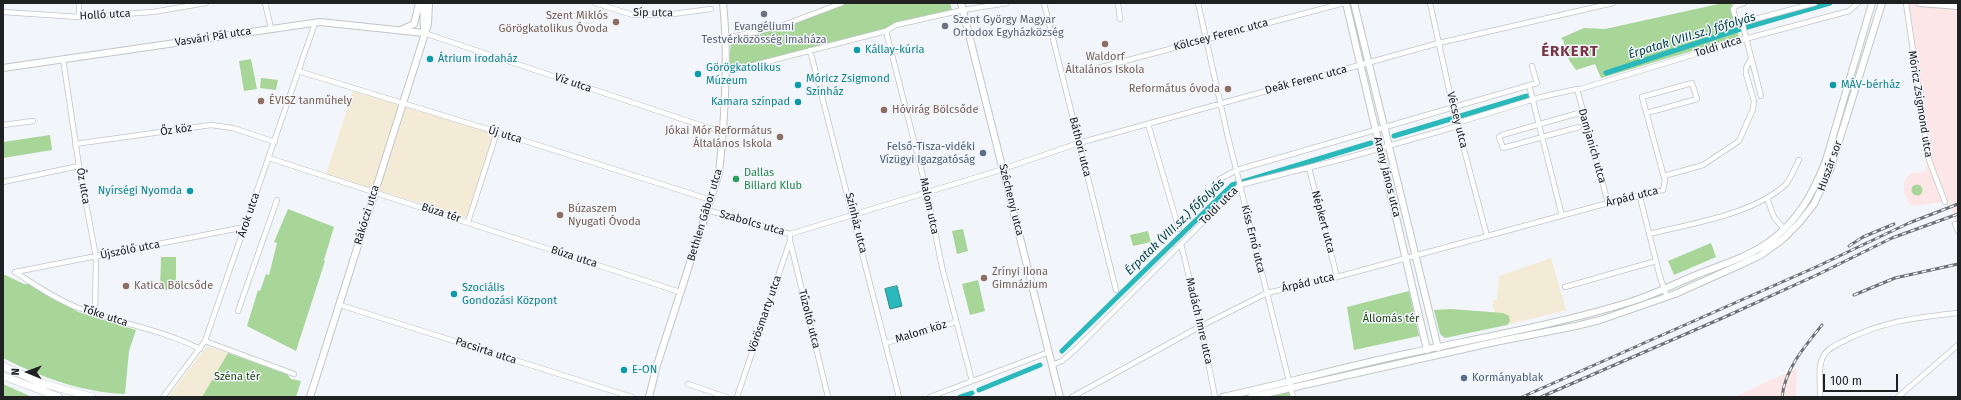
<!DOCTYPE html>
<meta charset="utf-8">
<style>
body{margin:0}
#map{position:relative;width:1961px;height:400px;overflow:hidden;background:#f2f6fb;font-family:"Fira Sans",sans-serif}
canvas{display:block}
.frame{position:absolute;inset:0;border:4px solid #202123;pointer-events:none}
.north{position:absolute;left:8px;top:352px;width:40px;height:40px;-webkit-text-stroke:3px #f2f6fb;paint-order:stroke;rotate:271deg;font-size:11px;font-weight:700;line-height:16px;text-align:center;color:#202123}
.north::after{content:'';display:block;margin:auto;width:14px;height:18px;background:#202123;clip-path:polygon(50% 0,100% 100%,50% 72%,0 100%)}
.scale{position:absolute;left:1823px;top:374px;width:75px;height:18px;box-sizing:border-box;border:2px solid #202123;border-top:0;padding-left:5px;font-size:12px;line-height:14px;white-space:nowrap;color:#202123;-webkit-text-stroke:3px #f2f6fb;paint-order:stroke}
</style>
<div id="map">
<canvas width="1961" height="400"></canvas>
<div class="frame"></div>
<div class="north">N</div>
<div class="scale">100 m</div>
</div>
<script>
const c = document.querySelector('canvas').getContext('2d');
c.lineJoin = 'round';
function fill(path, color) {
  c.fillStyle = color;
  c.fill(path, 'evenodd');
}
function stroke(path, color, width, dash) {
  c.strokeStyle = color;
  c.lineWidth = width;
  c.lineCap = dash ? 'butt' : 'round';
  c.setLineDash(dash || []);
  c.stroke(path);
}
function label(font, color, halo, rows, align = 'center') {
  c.font = font + ' "Fira Sans",sans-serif';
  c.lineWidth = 3;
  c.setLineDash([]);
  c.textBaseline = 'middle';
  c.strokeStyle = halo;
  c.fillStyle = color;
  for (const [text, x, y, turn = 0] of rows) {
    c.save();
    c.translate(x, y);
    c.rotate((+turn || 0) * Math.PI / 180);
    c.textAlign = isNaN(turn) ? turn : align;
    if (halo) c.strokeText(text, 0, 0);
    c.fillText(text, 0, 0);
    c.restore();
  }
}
fill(new Path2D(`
 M353,91L495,134L467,218L326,174Z
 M1551,258L1566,310L1507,325L1510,321L1503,313L1495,314L1493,306V301L1497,298L1499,276Z
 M207,346L228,353L202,397H168Z`), '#f4ebd6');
fill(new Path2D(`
 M1903,3H1958V222H1956L1949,201L1913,206L1909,203L1904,192V183L1906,178L1911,173L1923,172L1926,170L1927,160Z
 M1797,368L1796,397H1734Z`), '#fce6e7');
fill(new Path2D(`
 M842,3H950L953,13L896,25L886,31L729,70L731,38L781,26Z
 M1723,3H1732L1739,37L1601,78L1595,64L1576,70L1569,60L1563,40L1561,38L1584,28L1605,29Z
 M251,59L257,89L244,91L239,61Z
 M261,78L278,80L276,90L260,88Z
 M50,135L52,150L3,158V142Z
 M1911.5 190a5.5 5.5 0 1 1 11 0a5.5 5.5 0 1 1-11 0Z
 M288,209L334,227L324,260L325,261L296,351L247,326L258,290L260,291L266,274L269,275L277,243L274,242Z
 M963,229L968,251L957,254L952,231Z
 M1148,231L1151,242L1133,246L1130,235Z
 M1711,243L1716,257L1674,275L1668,261Z
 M161,257H176V290H160Z
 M3,274L24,284H30L78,312L136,330L129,351L125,394C81,392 43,378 3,358Z
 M978,280L985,311L970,315L962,284Z
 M1409,291L1419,336L1354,350L1347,307Z
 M1451,309L1503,313L1509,316L1510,321L1507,325L1445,338L1440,334L1434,310Z
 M228,353L287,374L291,379L301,381L296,397H202Z
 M3,384L32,397H3Z
 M1291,391L1292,397H1265Z`), '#a8d598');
const water = new Path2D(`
 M897,286L902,306L890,309L885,289Z`);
fill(water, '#2ab8bb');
stroke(water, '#278b8d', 1);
stroke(new Path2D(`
 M1606,73L1734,31L1830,3
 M1394,136L1527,96
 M1062,351L1232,185L1371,143
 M979,390L1040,365
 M960,397L972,393`), '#2ab8bb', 5);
const street = new Path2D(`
 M79,3V17
 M265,3L271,28
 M595,3L633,15H665L711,9
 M1044,3L1116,290
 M1118,3L1120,19
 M1198,3L1227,133L1293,397
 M1430,3L1454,112L1487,236
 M1744,3L1736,6L1733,9L1737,24L1815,3
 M1906,3L1929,160L1945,202
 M3,12L79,17L153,12L206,3
 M1742,22L1761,96
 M886,31L927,192L942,267L972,381
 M424,33L712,129L722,130
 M727,38L781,26L842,3
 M810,50L899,397
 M63,59L79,166L96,257L95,314
 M1098,68L1344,3
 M725,70H735L886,31L896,25L963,10L1007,3
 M298,71L497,132L711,200
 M1529,85L1562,216
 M1577,90L1745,39L1849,11L1858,3
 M1457,123L1541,97L1577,89L1608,203
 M1148,124L1179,229
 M3,125L33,121
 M1579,127L1503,148L1499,137L1502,135L1582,112
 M75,144L211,125L233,128L275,142
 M269,158L680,292
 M1309,168L1337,277
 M1664,176L1703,165L1739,141L1753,109L1754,101L1746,74V68L1751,59
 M1220,179L1237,170L1537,83L1532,66
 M3,182L79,166
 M1640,197L1660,277L1667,297
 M1767,198L1774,217L1784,229
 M707,210L790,234L994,172L1079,143L1439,43L1613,3
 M468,222L497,132
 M1955,224L1958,231
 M1649,234C1690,224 1755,214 1786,184C1791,178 1795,167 1799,160
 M790,241L828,397
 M1181,244L1201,326L1215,397
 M15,272L245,227
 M15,272C35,285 54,298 76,307C116,323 162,329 200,349
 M1565,287L1656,261
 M340,305L632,397
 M238,311L277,200
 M205,341L294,374
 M886,343L956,322
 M1052,365L1062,361L1077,348L1240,185L1350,157L1458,126
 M688,384L726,397
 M163,397L205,341L315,23
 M737,397L790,241V234
 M930,397L1049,352
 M1072,397L1201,326L1267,293L1337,277L1608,203L1663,190L1665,181L1642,97L1692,83L1697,99L1647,113
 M1820,397C1821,385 1817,368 1823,357C1826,349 1835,346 1842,342C1882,321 1914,318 1958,313
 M1898,397L1958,345`);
const secondary = new Path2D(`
 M423,3L424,31
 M961,3L1060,397
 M1346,3L1427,350
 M1354,3L1438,348
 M1920,3L1958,6
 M401,30L414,24L419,3
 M3,68L320,22L424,33
 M310,397L428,24L429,3
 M649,397L657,365L719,173C725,117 729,59 723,3
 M1223,397C1286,383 1348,366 1410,353C1484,337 1559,324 1630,302C1653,295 1674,284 1696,275C1721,265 1748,257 1769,242C1798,221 1814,192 1826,160L1872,3
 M1251,397L1495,342L1576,326L1600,320L1675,294L1742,264L1761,255L1783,239L1799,223L1814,204L1830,170L1882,3`);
const primary = new Path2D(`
 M3,366L41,383L92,397
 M3,376L59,397`);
stroke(street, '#c1c5ca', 6);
stroke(secondary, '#c1c5ca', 8);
stroke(primary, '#c1c5ca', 8);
stroke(street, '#fff', 4.5);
stroke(secondary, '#fff', 6);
stroke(primary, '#fff', 7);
const rail = new Path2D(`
 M1849,246L1863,237L1894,224
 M1854,295L1895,278L1958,264
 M1522,397L1816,267L1909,223L1958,204
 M1541,397L1727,316L1821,273L1892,238L1958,214
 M1782,397C1785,369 1805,346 1822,325`);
stroke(rail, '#6f7174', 3);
stroke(rail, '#f2f6fb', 1.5, [4.5]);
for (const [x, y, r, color] of [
 [764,14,4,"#6b7280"],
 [616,22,4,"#8d6e63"],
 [945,26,4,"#6b7280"],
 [1105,44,4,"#8d6e63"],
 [857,50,4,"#0f9aa8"],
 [430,59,4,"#0f9aa8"],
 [698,74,4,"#0f9aa8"],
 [798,85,4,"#0f9aa8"],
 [1833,85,4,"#0f9aa8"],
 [1228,89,4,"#8d6e63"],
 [261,101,4,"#8d6e63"],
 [798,102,4,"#0f9aa8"],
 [884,110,4,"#8d6e63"],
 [780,137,4,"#8d6e63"],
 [983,153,4,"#5c6f8a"],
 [736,179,4,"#2e9e5b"],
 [190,191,4,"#0f9aa8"],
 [560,215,4,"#8d6e63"],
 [984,278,4,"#8d6e63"],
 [126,286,4,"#8d6e63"],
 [454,294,4,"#0f9aa8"],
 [624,370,4,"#0f9aa8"],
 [1464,378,4,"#5c6f8a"]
]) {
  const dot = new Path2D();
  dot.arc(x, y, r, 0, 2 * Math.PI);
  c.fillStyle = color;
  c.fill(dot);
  stroke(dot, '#f2f6fb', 1.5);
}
label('11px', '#202123', '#f2f6fb', [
 ["Síp utca",653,13,1],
 ["Holló utca",105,15,-3],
 ["Kölcsey Ferenc utca",1221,35,-15],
 ["Vasvári Pál utca",213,37,-9],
 ["Toldi utca",1718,47,-17],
 ["Deák Ferenc utca",1306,80,-15],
 ["Víz utca",573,83,19],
 ["Móricz Zsigmond utca",1920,104,81],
 ["Vécsey utca",1457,120,76],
 ["Őz köz",176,130,-8],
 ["Új utca",505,135,17],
 ["Damjanich utca",1592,146,74],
 ["Báthori utca",1080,147,76],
 ["Huszár sor",1830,166,-70],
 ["Arany János utca",1387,177,76],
 ["Őz utca",83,186,80],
 ["Árpád utca",1632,197,-14],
 ["Széchenyi utca",1011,200,76],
 ["Malom utca",929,206,78],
 ["Toldi utca",1219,206,-45],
 ["Búza tér",441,213,18],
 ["Árok utca",249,215,-71],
 ["Rákóczi utca",367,215,-73],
 ["Bethlen Gábor utca",705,215,-73],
 ["Népkert utca",1323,222,75],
 ["Szabolcs utca",752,223,16],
 ["Színház utca",856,223,76],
 ["Kiss Ernő utca",1253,239,76],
 ["Újszőlő utca",130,250,-11],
 ["Búza utca",574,257,18],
 ["Árpád utca",1308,283,-13],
 ["Vörösmarty utca",765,314,-71],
 ["Tőke utca",105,316,18],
 ["Tűzoltó utca",809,319,76],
 ["Madách Imre utca",1199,321,77],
 ["Malom köz",921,332,-17],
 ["Pacsirta utca",486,351,18]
]);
label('11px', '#785e54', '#f2f6fb', [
 ["Szent Miklós",608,16,"right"],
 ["Görögkatolikus Óvoda",608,29,"right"],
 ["Waldorf",1105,57,"center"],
 ["Általános Iskola",1105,70,"center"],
 ["Református óvoda",1220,89,"right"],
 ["ÉVISZ tanműhely",269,101],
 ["Hóvirág Bölcsőde",892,110],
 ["Jókai Mór Református",772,131,"right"],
 ["Általános Iskola",772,144,"right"],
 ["Búzaszem",568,209],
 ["Nyugati Óvoda",568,222],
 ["Zrínyi Ilona",992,272],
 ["Gimnázium",992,285],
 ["Katica Bölcsőde",134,286]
], 'left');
label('11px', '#5b616d', '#f2f6fb', [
 ["Szent György Magyar",953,20],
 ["Ortodox Egyházközség",953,33],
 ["Evangéliumi",764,27,"center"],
 ["Testvérközösség imaháza",764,40,"center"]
], 'left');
label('11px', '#0d838f', '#f2f6fb', [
 ["Kállay-kúria",865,50],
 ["Átrium irodaház",438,59],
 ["Görögkatolikus",706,68],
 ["Múzeum",706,81],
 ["Móricz Zsigmond",806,79],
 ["Színház",806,92],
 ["MÁV-bérház",1841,85],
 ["Kamara színpad",790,102,"right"],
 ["Nyírségi Nyomda",182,191,"right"],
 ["Szociális",462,288],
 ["Gondozási Központ",462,301],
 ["E-ON",632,370]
], 'left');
label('11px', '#4e5e75', '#f2f6fb', [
 ["Felső-Tisza-vidéki",975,147],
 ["Vízügyi Igazgatóság",975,160],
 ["Kormányablak",1472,378,"left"]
], 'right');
label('11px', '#27864d', '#f2f6fb', [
 ["Dallas",744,173],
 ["Biliard Klub",744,186]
], 'left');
label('11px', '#264817', '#f2f6fb', [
 ["Állomás tér",1391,319],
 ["Széna tér",237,377]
]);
label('italic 12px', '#084547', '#f2f6fb', [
 ["Érpatak (VIII.sz.) főfolyás",1692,36,-17],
 ["Érpatak (VIII.sz.) főfolyás",1175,227,-44]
]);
c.letterSpacing = '1px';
label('bold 15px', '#7b3445', '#f2f6fb', [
 ["ÉRKERT",1570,52]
]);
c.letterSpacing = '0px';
</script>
